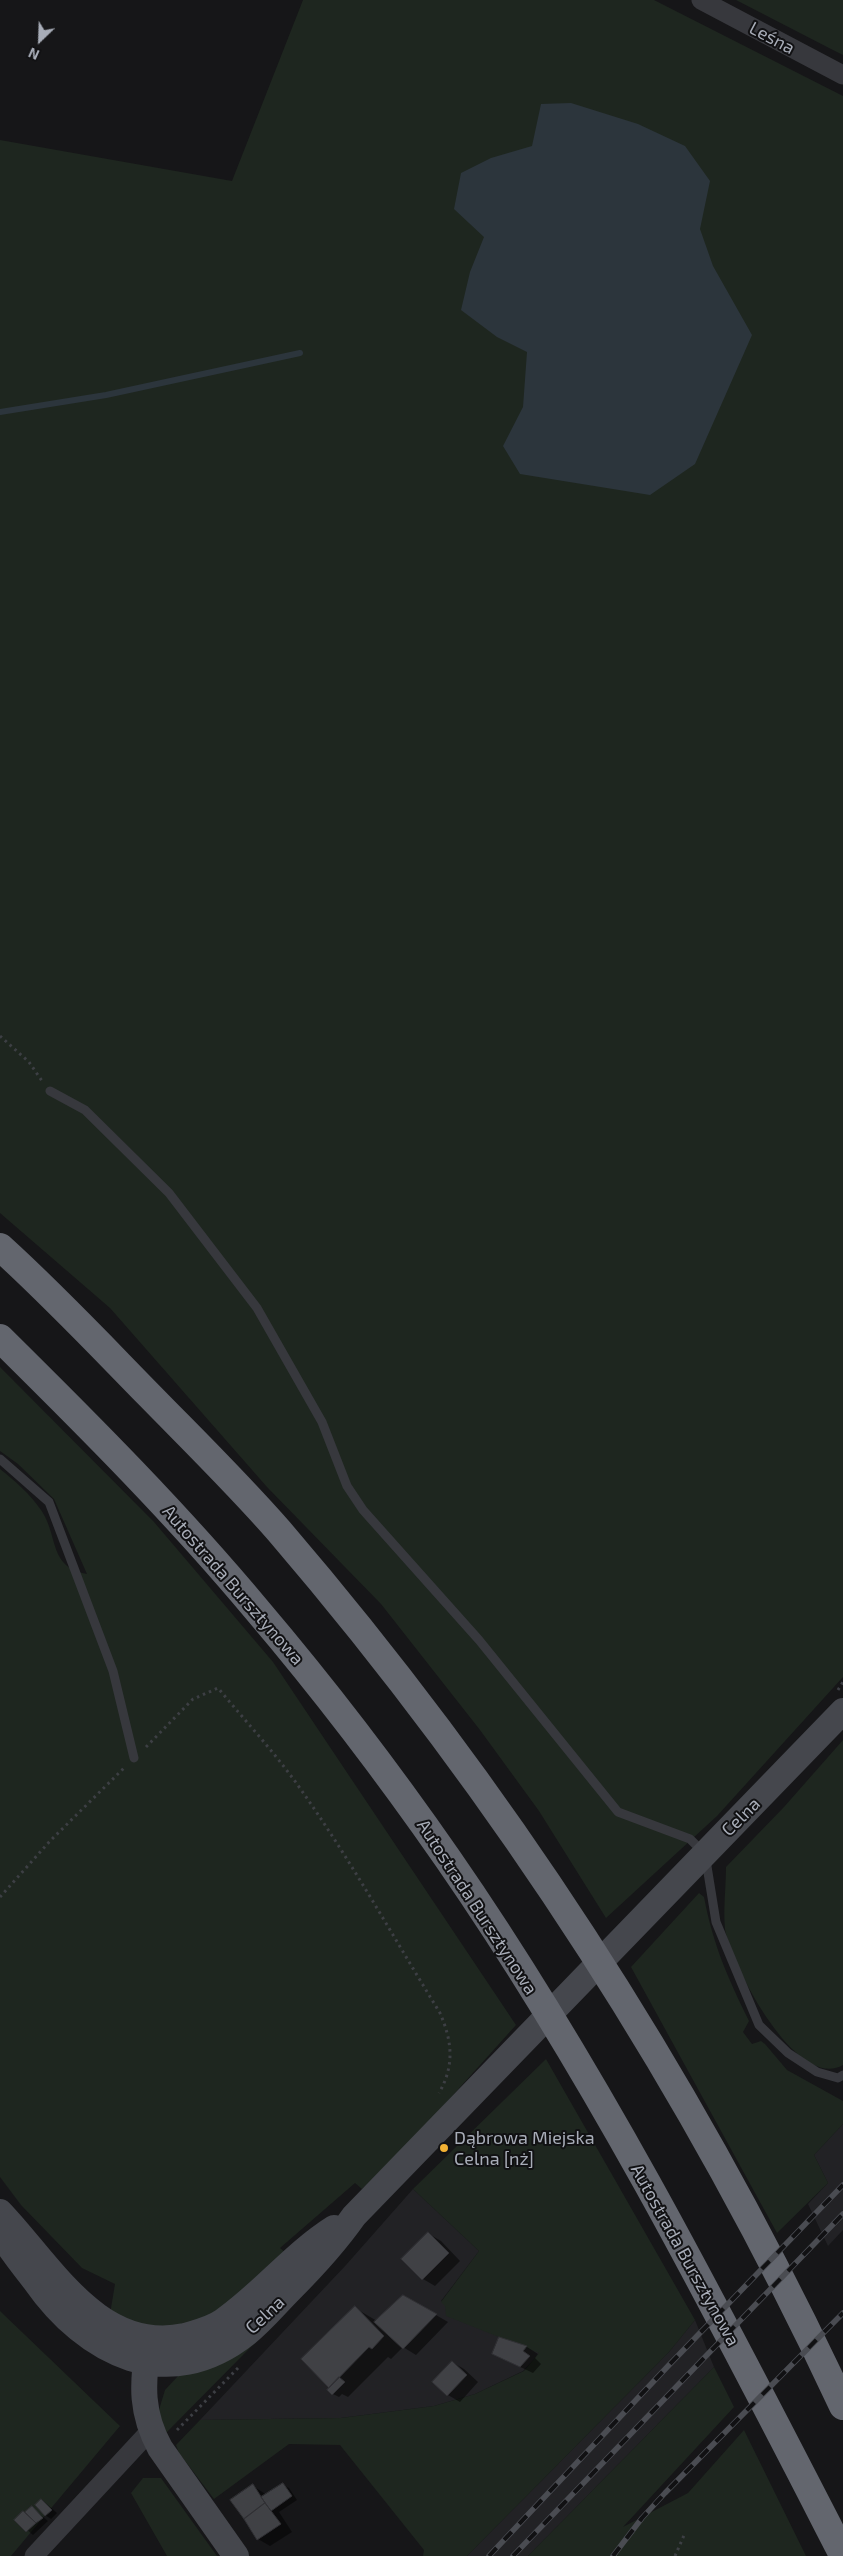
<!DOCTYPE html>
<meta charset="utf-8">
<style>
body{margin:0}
#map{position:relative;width:843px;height:2556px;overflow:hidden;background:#161618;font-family:"Exo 2",sans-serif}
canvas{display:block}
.north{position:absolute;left:15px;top:15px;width:50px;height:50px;-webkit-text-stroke:4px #111113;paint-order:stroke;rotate:204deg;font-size:14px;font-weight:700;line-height:20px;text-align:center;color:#a8adb8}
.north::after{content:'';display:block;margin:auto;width:18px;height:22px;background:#a8adb8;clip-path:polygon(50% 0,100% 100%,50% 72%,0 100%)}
</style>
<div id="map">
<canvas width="843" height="2556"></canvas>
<div class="north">N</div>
</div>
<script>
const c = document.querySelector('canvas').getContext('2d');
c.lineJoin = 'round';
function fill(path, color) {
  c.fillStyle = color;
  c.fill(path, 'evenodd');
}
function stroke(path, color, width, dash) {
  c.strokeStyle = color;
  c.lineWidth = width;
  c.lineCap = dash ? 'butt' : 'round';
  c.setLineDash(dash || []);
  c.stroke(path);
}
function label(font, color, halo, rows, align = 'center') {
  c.font = font + ' "Exo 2",sans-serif';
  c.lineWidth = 4;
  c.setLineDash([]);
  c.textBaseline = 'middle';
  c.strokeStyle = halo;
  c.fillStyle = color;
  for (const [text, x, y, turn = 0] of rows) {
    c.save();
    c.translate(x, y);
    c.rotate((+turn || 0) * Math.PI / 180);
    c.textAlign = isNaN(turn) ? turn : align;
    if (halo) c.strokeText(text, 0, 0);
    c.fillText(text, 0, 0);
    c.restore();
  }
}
fill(new Path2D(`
 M843,2124V2230L828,2246L808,2204L828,2183L814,2155Z
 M413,2189L479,2251L441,2301L540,2353L523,2371L475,2394L434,2406L341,2418L200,2420L346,2265Z
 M695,2320L714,2367L528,2556H467L669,2352Z`), '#222225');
fill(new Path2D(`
 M303,0H654L843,96V1677L717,1816L606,1918L539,1811L480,1730L381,1604L267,1487L110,1308L0,1213V140L232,181Z
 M736,0H843V55L831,49Z
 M0,1367L154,1522L273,1662L516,2025L427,2124L362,2189L355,2183L280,2248L287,2254C256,2280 208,2329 165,2329C150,2329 125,2318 110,2314L115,2284L82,2268L21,2205L0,2177V1469C14,1480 31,1495 41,1510C59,1536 48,1567 87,1574L54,1499L18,1464L0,1451Z
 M843,1740V2065C796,2092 731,1964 725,1929C723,1909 726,1887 726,1867L784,1807Z
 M699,1893L704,1897C713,1945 728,1978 749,2021L743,2032L752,2044L761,2041L765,2044L787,2070L843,2101V2124L814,2155L828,2183L777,2233L631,1967Z
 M546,2059L695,2320L669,2352L467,2556H423L424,2550L340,2445L289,2444L214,2499L179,2453L176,2445L200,2420L341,2418L434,2406L475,2394L524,2371L539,2353L446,2316L445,2306L441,2302L479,2251L413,2189Z
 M320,2277L165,2434L158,2413L165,2390L178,2376L206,2365Z
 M0,2311L120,2426L11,2556H0Z
 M714,2367L734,2407L623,2527L688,2493L744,2430L806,2556H528Z
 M143,2478H161L217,2556H167L131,2493Z`), '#1e261f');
fill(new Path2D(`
 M571,103L638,124L685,146L710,181L700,229L713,266L752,335L695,464L650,495L520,474L503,446L523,407L527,352L497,337L461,310L470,272L484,237L454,209L461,173L491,158L532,146L541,104Z`), '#2c353c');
fill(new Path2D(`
 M429,2234L441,2241L460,2261L435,2286L423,2279Z
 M403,2296L448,2322L416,2355L403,2347L391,2359L388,2357L348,2397L342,2394L339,2397L333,2394L329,2390L355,2308L377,2321Z
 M499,2339L527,2347L538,2354L535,2358L541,2364L533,2373L493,2354Z
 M452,2362L464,2369L478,2382L460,2402L448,2395Z
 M283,2485L289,2488L297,2500L279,2512L292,2532L270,2546L258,2539L253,2486L267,2495Z
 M42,2500L57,2513L51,2519L45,2515Z
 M32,2508L48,2521L33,2535L16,2520Z`), '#0007');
stroke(new Path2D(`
 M0,412L106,395L300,353`), '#2c353c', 6);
const building = new Path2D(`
 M428,2232L449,2253L422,2280L401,2259Z
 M403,2295L437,2314L403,2349L374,2322Z
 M355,2306L384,2336L372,2349L369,2347L329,2388L301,2359Z
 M499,2337L527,2346L523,2351L530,2356L520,2367L492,2354Z
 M452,2361L467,2375L447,2396L432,2382Z
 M339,2377L345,2382L332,2395L327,2390Z
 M283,2483L292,2496L271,2511L261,2497Z
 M253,2484L265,2503L244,2519L230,2500Z
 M41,2499L52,2510L45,2516L35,2505Z
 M265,2503L281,2524L257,2540L244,2519Z
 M32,2506L43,2518L36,2523L25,2512Z
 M23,2511L36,2523L26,2532L14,2520Z`);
fill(building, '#404145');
stroke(building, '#303034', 1);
stroke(new Path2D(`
 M0,1036L29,1062L42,1081
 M838,1690L843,1682
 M146,1747L193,1699L218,1688C247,1723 278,1756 304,1794C353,1864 395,1940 440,2013C452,2041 455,2065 439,2093
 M0,1897L50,1841L125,1767
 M177,2430L239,2367
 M675,2556L685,2533`), '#3d3f44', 3, [2.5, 4]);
stroke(new Path2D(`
 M50,1091L85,1110L169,1193L257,1308L322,1422L347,1486L363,1510L479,1640L618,1812L690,1839L705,1854L716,1922L759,2025L788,2053L817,2072L838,2078L843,2075
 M0,1459L49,1502L113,1671L134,1758`), '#37383d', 9);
stroke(new Path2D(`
 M701,0L843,75
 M34,2556L150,2431`), '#37383d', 19);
stroke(new Path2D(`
 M0,2212C50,2264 99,2355 185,2336C198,2332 212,2329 223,2321C263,2293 293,2254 334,2228
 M0,2232C9,2249 23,2265 35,2281C86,2354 168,2396 247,2333C263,2320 276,2304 290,2290C314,2266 335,2243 354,2216L843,1711
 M148,2346C142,2385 141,2413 160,2448L236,2556`), '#45474d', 26);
stroke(new Path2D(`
 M0,1247C52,1294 100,1345 149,1395C193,1440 238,1484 279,1531C507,1797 695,2089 843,2406
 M0,1338C89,1426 177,1514 257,1610C325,1690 389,1774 448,1859C599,2077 722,2320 843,2555`), '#63666e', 28);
const rail = new Path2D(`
 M489,2556L669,2365L843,2185
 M513,2556L843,2214
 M613,2556L642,2518L665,2493L843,2313`);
stroke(rail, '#4a4c52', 5.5);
stroke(rail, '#111113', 4, [11]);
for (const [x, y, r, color] of [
 [444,2148,5,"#f2b134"]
]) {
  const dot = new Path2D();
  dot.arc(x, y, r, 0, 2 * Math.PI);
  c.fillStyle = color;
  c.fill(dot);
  stroke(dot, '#111113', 2);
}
label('18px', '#a8adb8', '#111113', [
 ["Leśna",772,38,28],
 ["Autostrada Bursztynowa",233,1585,49],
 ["Celna",741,1817,-45],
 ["Autostrada Bursztynowa",477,1907,57],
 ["Autostrada Bursztynowa",685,2255,61],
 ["Celna",265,2315,-43]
]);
label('18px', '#a8adb8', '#111113', [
 ["Dąbrowa Miejska",454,2138],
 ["Celna [nż]",454,2159]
], 'left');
</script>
